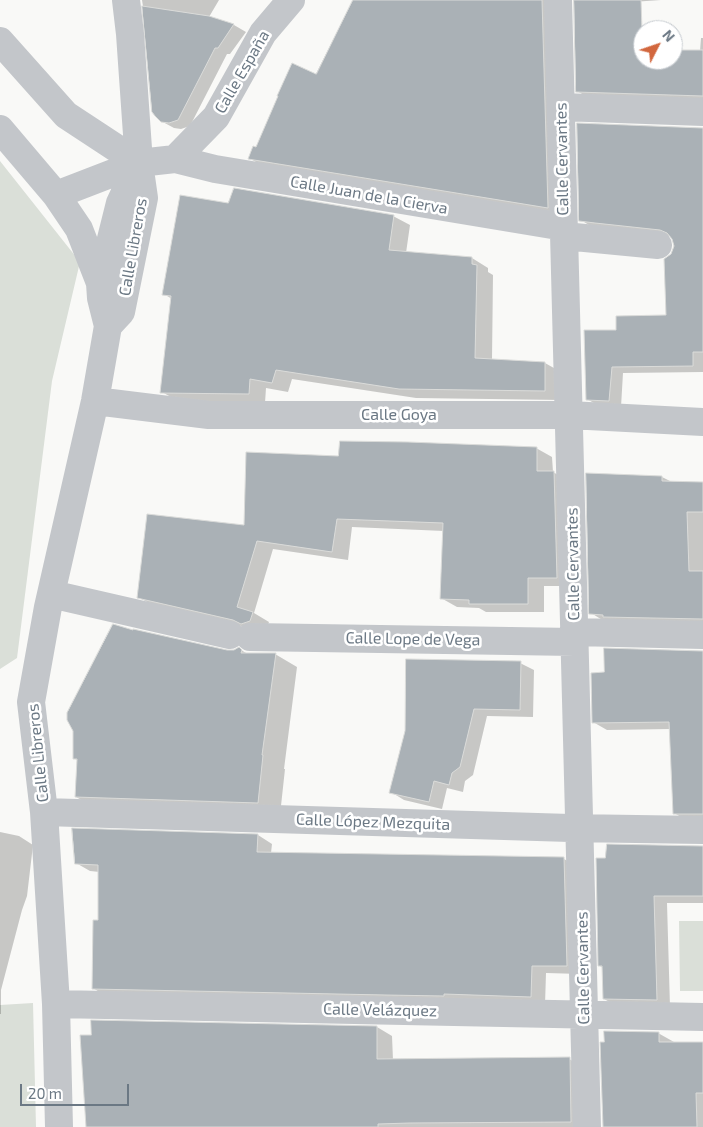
<!DOCTYPE html>
<meta charset="utf-8">
<style>
body{margin:0}
#map{position:relative;width:703px;height:1127px;overflow:hidden;background:#f9f9f7;font-family:"Exo 2",sans-serif}
canvas{display:block}
.north{position:absolute;left:633px;top:20px;width:50px;height:50px;box-sizing:border-box;background:#fff;border:1px solid #c4c9ce;border-radius:50%;rotate:49deg;font-size:14px;font-weight:700;line-height:20px;text-align:center;color:#6b7884}
.north::after{content:'';display:block;margin:auto;width:18px;height:22px;background:#d2673e;clip-path:polygon(50% 0,100% 100%,50% 72%,0 100%)}
.scale{position:absolute;left:20px;top:1084px;width:109px;height:22px;box-sizing:border-box;border:2px solid #6b7884;border-top:0;padding-left:6px;font-size:15px;line-height:18px;white-space:nowrap;color:#6b7884;-webkit-text-stroke:4px #fff;paint-order:stroke}
</style>
<div id="map">
<canvas width="703" height="1127"></canvas>
<div class="north">N</div>
<div class="scale">20 m</div>
</div>
<script>
const c = document.querySelector('canvas').getContext('2d');
c.lineJoin = 'round';
function fill(path, color) {
  c.fillStyle = color;
  c.fill(path, 'evenodd');
}
function stroke(path, color, width, dash) {
  c.strokeStyle = color;
  c.lineWidth = width;
  c.lineCap = dash ? 'butt' : 'round';
  c.setLineDash(dash || []);
  c.stroke(path);
}
function label(font, color, halo, rows, align = 'center') {
  c.font = font + ' "Exo 2",sans-serif';
  c.lineWidth = 5;
  c.setLineDash([]);
  c.textBaseline = 'middle';
  c.strokeStyle = halo;
  c.fillStyle = color;
  for (const [text, x, y, turn = 0] of rows) {
    c.save();
    c.translate(x, y);
    c.rotate((+turn || 0) * Math.PI / 180);
    c.textAlign = isNaN(turn) ? turn : align;
    if (halo) c.strokeText(text, 0, 0);
    c.fillText(text, 0, 0);
    c.restore();
  }
}
fill(new Path2D(`
 M0,161L80,262L52,381L17,658L0,669Z
 M679,921H703V991H680Z
 M33,1003L36,1127H0V1005Z`), '#dadfd8');
fill(new Path2D(`
 M142,0H219L209,17L234,25L246,32L230,54H227L190,126L181,129L174,128L161,121Z
 M355,0H556L559,214L261,165L249,158L256,148L317,75Z
 M575,0H661L589,5V34L643,36V60H673V51H700L701,38H703V102L589,98L577,91Z
 M703,129V372L623,373L621,407L599,406L587,399L617,331L667,317L672,254L675,246L671,236L608,229L592,227L581,220Z
 M228,204L393,216L410,225L406,253L472,258L488,268V272L493,275L492,360L545,363L561,372V400L416,398L292,379L288,392L266,388L265,403L178,401L162,392L172,299L164,294Z
 M536,448L552,457L553,472L570,482L573,586H544V612H486L479,608L457,607L441,598L444,531L352,527L348,560L273,549L254,613L269,622L266,630L250,628L154,606L138,597L245,526L339,457Z
 M587,474L662,477L672,482L703,483V626L604,621L591,613Z
 M239,649L248,654H275L297,667L284,769H285L280,815L98,809L76,797L78,761L74,758V731L67,716L226,651H234Z
 M703,652V821H688L674,813L671,729L607,730L593,722L606,673Z
 M520,663L534,670L533,717L487,716L473,775L465,781L463,792L447,788L442,809L404,800L391,792L406,731Z
 M0,832L19,836L33,845L27,896L22,910L1,990V1014H0Z
 M258,835L272,844L271,853L564,859L578,867L581,974L546,973L545,1005L107,997L93,988L100,921V872L90,871L76,863Z
 M703,847V903H667L670,1007L617,1006L604,999L603,968L600,966L597,859Z
 M377,1027L392,1036L393,1060L569,1059L585,1068L586,1127H87Z
 M658,1033L674,1042L703,1043V1127H604Z`), '#0003');
const building = new Path2D(`
 M353,0H542L548,208L248,159L253,146L256,147L278,96H277L292,63L316,74Z
 M574,0H641L643,60H673V50H703V96L576,92Z
 M142,6L209,16L234,24L218,48H215L178,120L169,123L161,122L155,116L152,112Z
 M577,123L703,128V352H693V366L612,367L609,401L586,400L584,330H616V316L666,315L664,259L671,254L674,246L672,239L667,233L660,230L595,223L579,221Z
 M234,188L394,215L389,250L472,257V264L477,265L475,358L545,362V391L399,389L276,370L272,383L250,379L249,394L160,393L171,296L162,295L180,195L228,203Z
 M340,441L408,442L537,447V471H554L557,578H528V604H469V600L440,599L443,523L337,519L332,552L257,541L237,607L253,612L250,621L241,624L233,620L137,598L147,514L244,525L246,452L338,456Z
 M586,473L662,476V481L703,482V512H687L689,571H703V619L603,617V615L589,614Z
 M113,624L133,630V629L227,650H234L239,647L242,650L241,653H276L262,755H263L258,803L75,797L77,759H73V731L67,720V713Z
 M604,648L703,651V814H673L669,722L592,723L591,673L604,672Z
 M406,659L521,661L520,710L474,709L460,767L452,773L449,785L434,781L429,802L389,793L405,731Z
 M72,828L258,834L257,852L564,857L567,966H532L531,997L444,994V996L386,995L92,989L93,920H98V865L75,864Z
 M607,844L703,846V896H654L657,1000L603,999L602,966H598L596,858H605Z
 M91,1020L377,1026V1059L570,1057L571,1122L409,1123L378,1124V1127H86L80,1035H91Z
 M604,1031L659,1032V1042H703V1093H696L697,1127H603L600,1042H604Z`);
fill(building, '#aab1b6');
stroke(building, '#dadbd9', 1);
stroke(new Path2D(`
 M558,0L587,1127
 M0,41L66,115L139,163
 M561,107L703,112
 M0,129L56,195L79,229L100,283
 M175,159L215,169L564,227
 M56,195L139,163L175,159L216,117L263,33L291,0
 M564,236L658,245
 M108,326L121,312L144,198L139,163L130,34L126,0
 M95,401L209,415H569L703,422
 M51,594L230,635
 M574,632L703,635
 M250,637L575,642
 M44,812L570,828L703,830
 M56,1004L703,1017
 M59,1127L56,1004L44,812L31,702L48,607L95,401L108,326L101,298L100,283L120,203L139,163`), '#c3c6ca', 28);
label('16px', '#6b7884', '#fff', [
 ["Calle España",242,72,-60],
 ["Calle Cervantes",562,159,-91],
 ["Calle Juan de la Cierva",369,195,10],
 ["Calle Libreros",133,247,-80],
 ["Calle Goya",399,415],
 ["Calle Cervantes",573,564,-91],
 ["Calle Lope de Vega",413,639,1],
 ["Calle Libreros",38,753,-96],
 ["Calle López Mezquita",373,822,2],
 ["Calle Cervantes",583,968,-91],
 ["Calle Velázquez",380,1010,1]
]);
</script>
